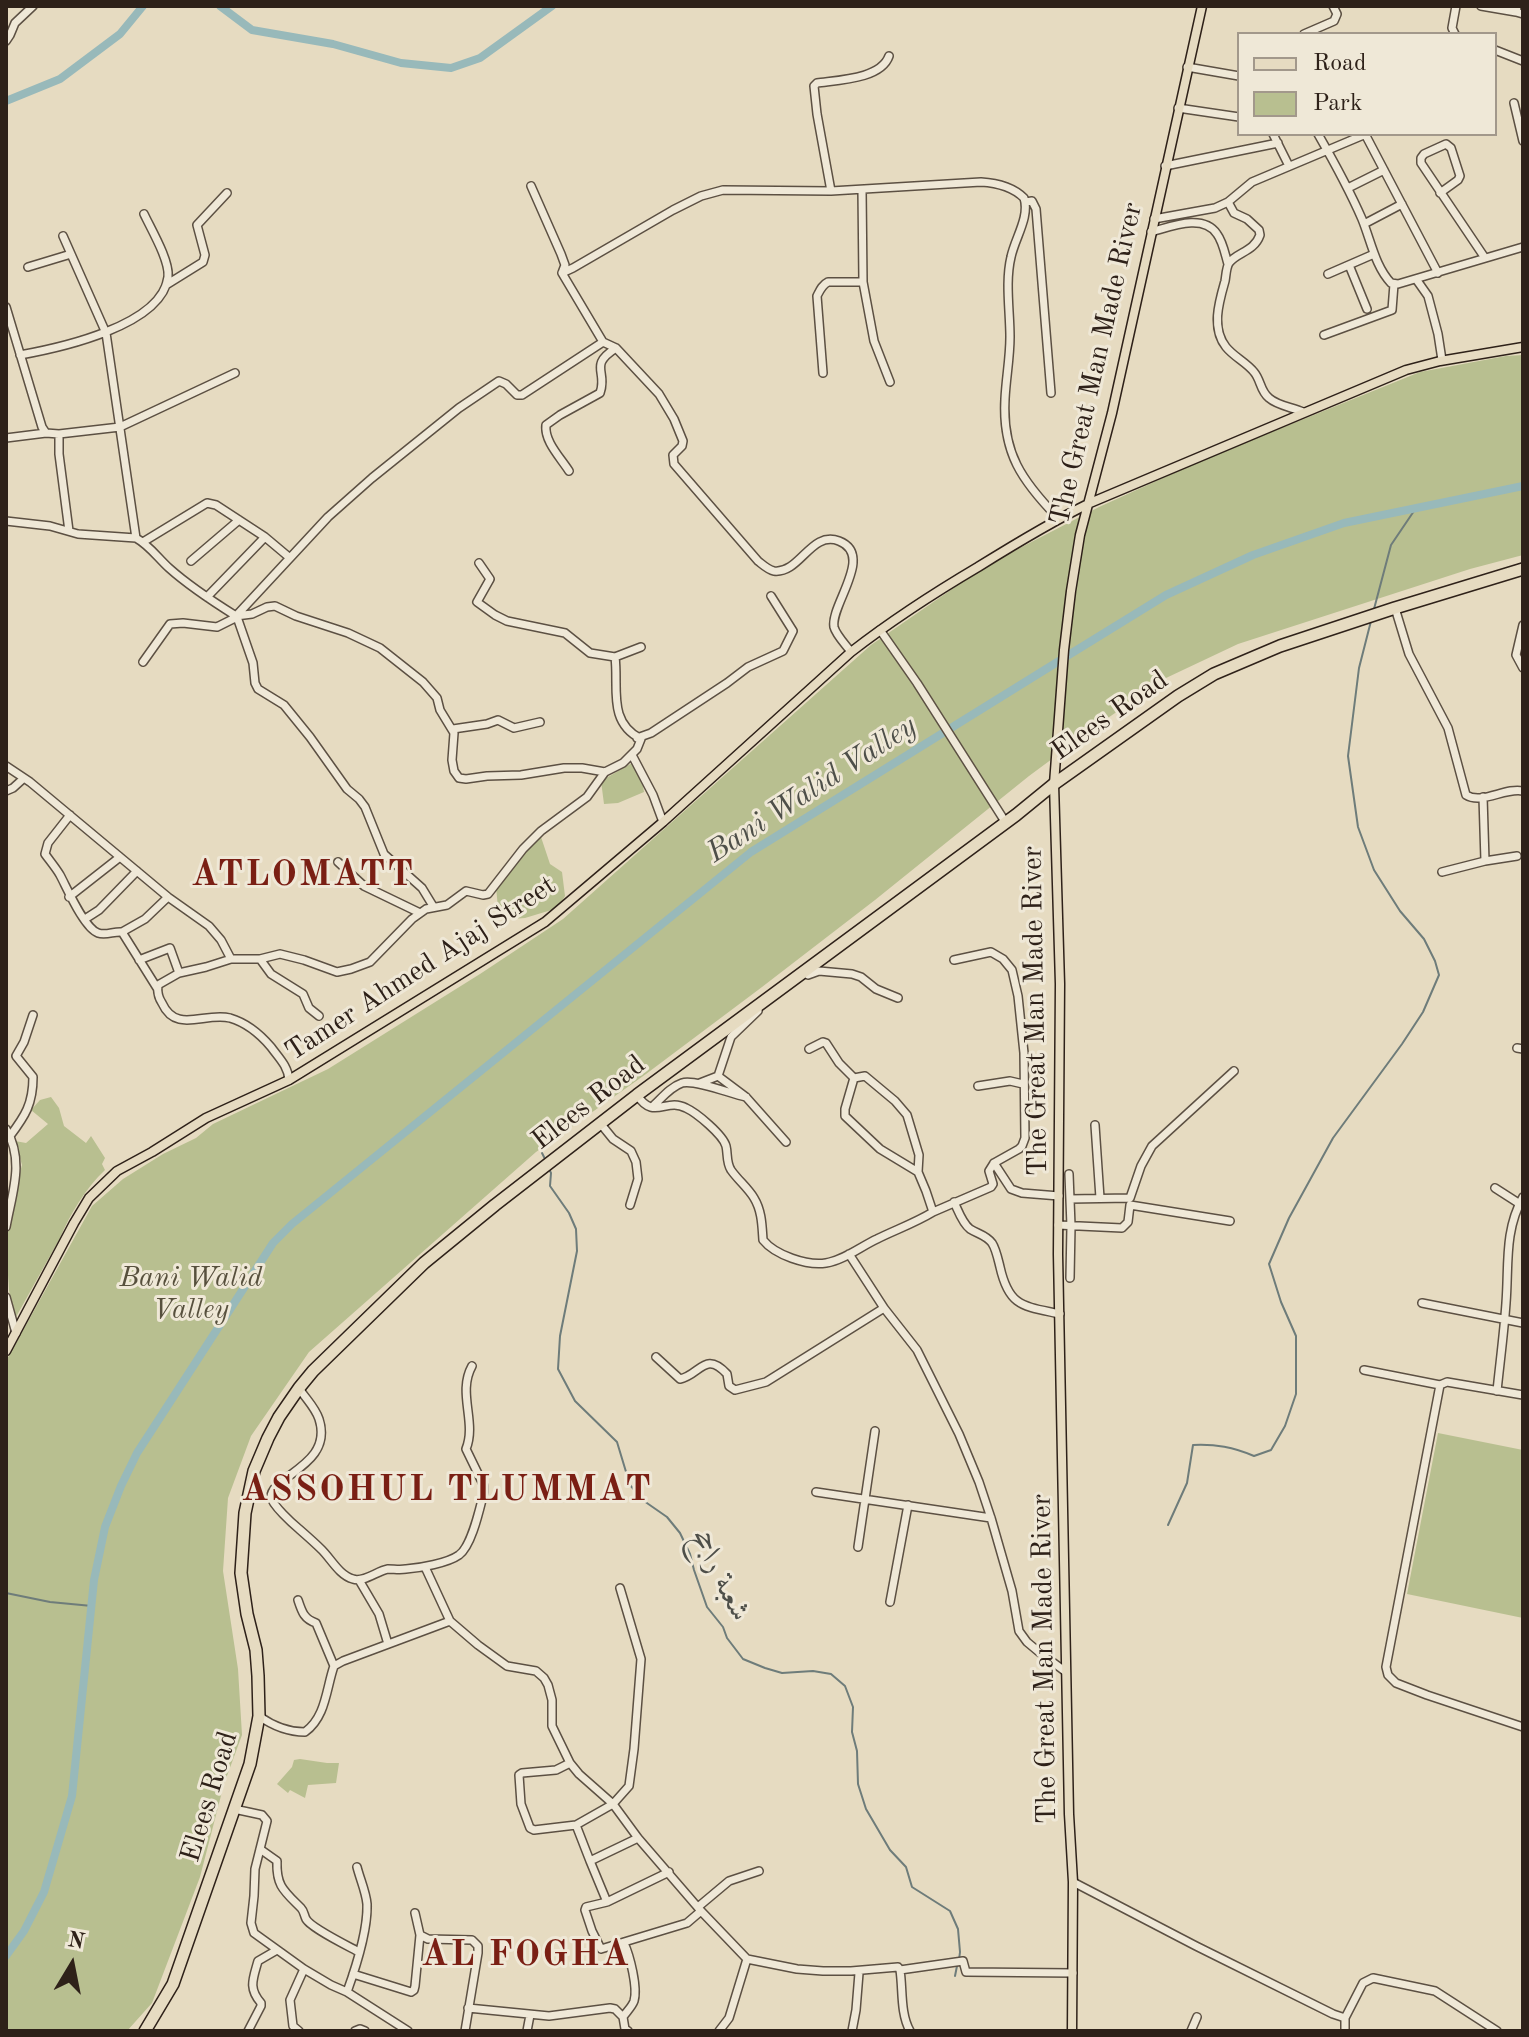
<!DOCTYPE html>
<meta charset="utf-8">
<style>
body{margin:0}
#map{position:relative;width:1529px;height:2037px;overflow:hidden;background:#e6dbc1;font-family:"Old Standard TT",serif}
canvas{display:block}
.frame{position:absolute;inset:0;border:8px solid #2e2119;pointer-events:none}
.legend{position:absolute;left:1237px;top:32px;width:260px;height:104px;box-sizing:border-box;background:#efe8d7;border:2px solid #a2988b;margin:0;padding:10px 14px;list-style:none;font-size:24px;color:#2e2119}
.legend li{display:flex;align-items:center;gap:16px;height:40px}
.legend b{width:40px;border:2px solid #a2988b}
.north{position:absolute;left:32px;top:1925px;width:80px;height:80px;-webkit-text-stroke:6px #efe8d7;paint-order:stroke;rotate:10deg;font-size:22px;font-weight:700;line-height:32px;text-align:center;color:#2e2119}
.north::after{content:'';display:block;margin:auto;width:28px;height:36px;background:#2e2119;clip-path:polygon(50% 0,100% 100%,50% 72%,0 100%)}
</style>
<div id="map">
<canvas width="1529" height="2037"></canvas>
<div class="frame"></div>
<ul class="legend">
<li><b style="height:10px;background:#e6dbc1"></b>Road</li>
<li><b style="height:22px;background:#b8bf90"></b>Park</li>
</ul>
<div class="north">N</div>
</div>
<script>
const c = document.querySelector('canvas').getContext('2d');
c.lineJoin = 'round';
function fill(path, color) {
  c.fillStyle = color;
  c.fill(path, 'evenodd');
}
function stroke(path, color, width, dash) {
  c.strokeStyle = color;
  c.lineWidth = width;
  c.lineCap = dash ? 'butt' : 'round';
  c.setLineDash(dash || []);
  c.stroke(path);
}
function label(font, color, halo, rows, align = 'center') {
  c.font = font + ' "Old Standard TT",Amiri,serif';
  c.lineWidth = 6;
  c.setLineDash([]);
  c.textBaseline = 'middle';
  c.strokeStyle = halo;
  c.fillStyle = color;
  for (const [text, x, y, turn = 0] of rows) {
    c.save();
    c.translate(x, y);
    c.rotate((+turn || 0) * Math.PI / 180);
    c.textAlign = isNaN(turn) ? turn : align;
    if (halo) c.strokeText(text, 0, 0);
    c.fillText(text, 0, 0);
    c.restore();
  }
}
fill(new Path2D(`
 M1523,355V555L1470,569L1238,644L1166,678L1102,722L1029,776L875,900L762,987L646,1074L536,1152L309,1352L251,1436L228,1498L223,1571L238,1669L242,1735L224,1784L200,1877L152,2003L127,2031H6V1361L92,1206L123,1179L163,1154L196,1138L213,1124L328,1069L480,974L563,919L871,645L987,565L1099,507L1205,459L1420,372L1506,356Z
 M632,763L642,780L644,792L618,803L604,804L601,781Z
 M541,837L550,864L562,872L565,896L558,908L525,918L499,920L496,886L525,849Z
 M51,1097L59,1108L64,1126L86,1143L91,1136L105,1158L102,1164L105,1170C86,1188 70,1214 60,1238L16,1317L12,1309L9,1290L6,1245L15,1191L22,1165L15,1141L26,1143L48,1124L31,1110L40,1100Z
 M1438,1433L1523,1450V1618L1407,1594Z
 M300,1759L327,1763H339L336,1783L308,1785L305,1798L290,1790L288,1793L277,1784L292,1767L294,1760Z`), '#b8bf90');
stroke(new Path2D(`
 M1374,609L1391,545L1416,508
 M542,1153L545,1159
 M549,1169L551,1173L550,1186L569,1213L576,1229L577,1251L560,1336L558,1369L575,1401L617,1442L630,1485L644,1501L667,1517L680,1533L690,1554L694,1570L707,1607L723,1627L727,1638L743,1659L765,1668L782,1673L813,1671L831,1674L845,1686L853,1707L852,1732L857,1751L858,1784L866,1809L890,1850L906,1867L912,1887L950,1911L958,1929L960,1952L959,1960
 M1168,1525L1187,1483L1193,1445C1216,1444 1233,1447 1254,1456L1271,1450L1285,1426L1296,1394V1336L1281,1302L1269,1264L1289,1218L1333,1138L1402,1044L1423,1012L1439,975L1435,961L1424,939L1400,911L1374,870L1358,827L1348,756L1359,668L1371,621
 M6,1593L50,1602L92,1606
 M955,1976L957,1966`), '#6e7c7a', 2);
stroke(new Path2D(`
 M220,6L252,30L333,44L401,63L451,68L480,58L552,6
 M6,101L60,79L120,34L143,6
 M1067,656L1166,595L1253,555L1344,523L1523,486
 M6,1956L24,1931L44,1892L72,1796L94,1580L105,1527L121,1486L137,1453L273,1243L292,1224L751,852L1059,661`), '#98b9ba', 8);
const minor = new Path2D(`
 M1481,6L1516,12
 M1517,6L1516,12L1523,14
 M1304,34L1334,21L1337,14L1333,6
 M1455,34L1452,28L1456,6
 M6,41L10,35L15,23L33,6
 M1495,50L1523,61
 M1187,67L1239,76
 M1514,103L1523,141
 M1178,108L1239,117
 M1273,134L1289,166
 M1318,134C1334,162 1349,189 1362,219C1371,241 1375,266 1391,283L1398,284L1523,247
 M1365,134L1438,273
 M1165,166L1278,143
 M1348,188L1384,170
 M862,190L863,282L874,341L890,382
 M831,191L817,114L814,86L817,83C838,80 881,79 889,56
 M1440,193L1458,180L1460,176L1451,148L1446,144L1424,154L1421,158V163L1485,258
 M1026,202L1032,201L1036,209L1051,393
 M1228,202L1234,213L1247,219L1259,230L1260,235C1254,252 1237,252 1229,263C1226,268 1226,276 1225,281C1219,302 1211,328 1226,347C1234,357 1246,362 1254,372C1261,380 1260,391 1269,398C1278,406 1292,407 1303,412
 M1154,219L1215,208L1228,202L1252,182L1366,134
 M1364,224L1402,204
 M1151,232C1170,227 1203,213 1217,234C1223,242 1225,254 1228,264
 M63,236L106,333L136,538
 M1349,265L1367,309
 M28,267L71,254
 M562,273L573,268L673,210L701,196L723,190L831,191L981,182C997,183 1013,187 1024,198C1030,217 1015,238 1011,257C1005,282 1010,311 1010,337C1010,358 1006,378 1005,399C1002,453 1022,481 1058,518
 M1328,274L1374,254
 M1416,279L1428,296L1438,334L1442,360
 M166,285L203,262L205,255L197,225L227,193
 M6,307L42,427L46,433L59,434L120,427L235,373
 M1324,335L1392,310L1394,284
 M603,342L616,348L659,394L674,419L683,441L682,446L673,455L674,464L758,561C762,564 768,570 774,571C800,574 811,530 839,541C875,555 830,605 834,627C836,635 846,645 851,652
 M20,355C59,348 162,326 168,277C170,261 151,229 144,214
 M823,373L817,296C820,290 822,285 828,282H863
 M59,434V454L69,531
 M6,438L46,433
 M569,471C560,457 544,441 546,425L560,415L600,393C608,371 588,366 616,348
 M6,521L50,526L78,534L136,538C149,545 158,558 169,568C189,586 212,601 236,616L328,517L372,478L459,408L499,381L506,384L517,395H522L603,342L562,273L565,265L561,254L531,186
 M143,542L207,503L216,505L265,537L290,558
 M191,561L239,520
 M479,563L490,579L477,602L495,615L507,621L565,633L590,653L615,657
 M207,597L265,537
 M1395,608L1409,654L1448,728L1466,795C1482,805 1505,787 1523,791
 M237,617L253,663L255,683L258,689L284,705L310,737L347,789L359,799L365,807L384,854L422,888L433,906
 M1523,625L1516,655L1523,668
 M880,630L917,683L1006,823
 M143,662L170,624L183,623L217,627L237,617L236,616L252,614L267,607L275,606L296,616L348,633L380,648L423,682L437,698L440,710L454,733L452,760L454,771L459,778L466,779L487,776L521,775L564,768H582L605,772
 M453,729L487,724L498,720L514,728L540,722
 M637,738L651,733L727,683L748,667L783,651L793,631L771,596
 M632,755L653,795L663,822
 M6,766L30,782L168,897L209,926L221,940L231,959
 M6,791L13,788L24,778
 M1483,797L1485,861
 M70,815L48,843L45,854C50,861 56,868 60,875C67,888 84,928 98,933C106,936 114,931 122,932L157,988
 M338,862L364,886L420,913
 M1442,872L1485,861L1517,856
 M69,897L120,857
 M85,919L99,910L137,871
 M122,932L145,919L168,897
 M260,959L271,974L303,994L309,1008L319,1016
 M139,960L170,948L179,973
 M808,975L819,971L852,974L861,977L876,989L898,998
 M1517,1048L1523,1049
 M809,1049L823,1042L826,1043L839,1063L854,1078
 M718,1076L746,1097L786,1142
 M289,1080C288,1066 279,1058 271,1047C260,1034 247,1023 230,1018C204,1012 176,1034 162,1003C158,997 157,992 158,985L179,973L206,967L231,959H260L280,954L304,960L337,972L351,969L370,962L412,919L426,909L447,905L466,891L483,895L488,894L523,849L541,831L587,797L605,772L623,763L637,749L641,739C607,722 619,687 615,657L641,647
 M700,1083L718,1076L731,1037L758,1011
 M978,1086L1010,1081L1023,1084
 M637,1095C654,1121 666,1097 686,1108C697,1113 723,1135 726,1146C728,1154 726,1162 731,1170C738,1180 748,1188 754,1198C762,1211 762,1226 763,1240C775,1255 807,1266 826,1263C844,1260 860,1247 877,1239C895,1230 915,1223 933,1212L926,1191L918,1172L919,1155L907,1115L895,1101L865,1076L854,1078L845,1109V1116L880,1149L918,1172
 M652,1107C661,1099 670,1087 682,1083C695,1079 731,1094 746,1097
 M600,1123L613,1139L631,1151L636,1162L638,1179L630,1205
 M1095,1125L1100,1198
 M6,1129C25,1161 12,1193 6,1227
 M10,1136C25,1116 33,1104 33,1077L16,1056L24,1042L33,1015
 M994,1163L1011,1189L1022,1193L1059,1196
 M1069,1174L1071,1226L1070,1278
 M1495,1188L1523,1206
 M1070,1199L1130,1198L1141,1166L1152,1146L1234,1071
 M954,1202C958,1210 962,1223 970,1229C978,1234 986,1235 992,1243C996,1249 998,1259 1000,1267C1009,1307 1023,1306 1060,1314
 M933,1212L991,1187L993,1184L989,1171L994,1163L1019,1149L1022,1146L1025,1138L1024,1053L1018,996L1012,970L1003,959L991,952L954,960
 M1058,1225L1122,1228L1128,1222L1130,1205L1230,1221
 M849,1254L884,1308L917,1350L959,1434L979,1482L991,1518L1012,1591L1019,1631L1027,1642L1039,1652L1066,1672
 M6,1297L16,1333
 M1422,1303L1523,1323
 M656,1357L680,1379C700,1375 705,1350 727,1374L729,1386L735,1390L766,1382L884,1308
 M1364,1370L1440,1385
 M299,1388C305,1398 315,1407 319,1419C334,1465 271,1476 271,1497C272,1505 293,1524 299,1529C307,1536 315,1543 322,1550C331,1559 340,1576 353,1579C363,1583 377,1571 388,1569C394,1569 400,1570 406,1569C420,1568 448,1563 459,1555C472,1546 480,1507 484,1492V1486L466,1449C477,1422 457,1393 472,1366
 M1497,1391C1500,1362 1504,1332 1506,1303C1509,1265 1504,1231 1523,1197
 M1523,1395L1447,1382L1440,1385L1386,1667L1388,1675L1396,1683L1427,1695L1523,1727
 M816,1492L991,1518
 M858,1547L875,1431
 M425,1567L450,1621
 M359,1580L379,1614L388,1644
 M298,1600C302,1612 304,1619 316,1623L334,1666
 M890,1602L908,1505
 M259,1716C273,1726 287,1732 305,1732C326,1717 326,1689 334,1666L343,1661L450,1621L478,1645L507,1666L536,1671L544,1678L548,1685L552,1700V1726L570,1763L579,1774L613,1804L638,1838L701,1911L747,1959L797,1969L823,1971H851L898,1967L900,1970L963,1961L966,1972L1073,1973
 M570,1763L556,1770L522,1773L519,1775L521,1804L530,1828L534,1830L576,1825L613,1804L629,1786L634,1749L641,1659L620,1588
 M234,1809L262,1815L267,1821L255,1869L254,1896L251,1923L254,1933L304,1969L331,1985L347,1992L408,2031
 M576,1825L590,1861
 M638,1838L590,1861L607,1902L669,1872
 M260,1849L277,1861C276,1886 284,1891 301,1908C304,1911 304,1915 306,1919C311,1928 348,1946 359,1952
 M1073,1882L1196,1946L1333,2014L1345,2018L1363,1983L1373,1978L1435,1991L1497,2031
 M607,1902L586,1907L585,1910L592,1931L601,1949L687,1923L701,1911
 M698,1907L729,1881L759,1871
 M415,1913L420,1935L428,1939L472,1940L478,1946V1953L465,2031
 M900,1970C903,1989 900,2013 910,2031
 M353,1974L411,1992L414,1990L415,1986L420,1935
 M347,1992C356,1967 368,1930 367,1904C366,1892 360,1879 357,1867
 M468,2008L549,2016L610,2008L615,2009L623,2017L625,2029L628,2031
 M623,2017C626,2012 632,2007 634,2001C638,1988 630,1956 624,1943
 M1345,2018V2031
 M248,2031L261,2006V2003C248,1988 253,1979 258,1961L277,1950
 M299,2031L293,2026L290,2000L304,1969
 M355,2031L360,2029L365,2031
 M527,2031L530,2015
 M719,2031L729,2018L747,1959
 M852,2031L856,2010L859,1973
 M1191,2031L1197,2017`);
const major = new Path2D(`
 M6,1351L74,1223L89,1198L117,1171L152,1152L206,1118L289,1080L545,922L663,822L851,652C891,621 934,593 978,567C1015,544 1051,522 1090,503L1406,370L1440,361L1523,347
 M1072,2031L1073,1882L1069,1814L1058,1254L1060,984L1054,784L1064,650L1071,591L1080,535L1112,413L1202,6`);
const highway = new Path2D(`
 M145,2031L173,1984L250,1764L259,1716L258,1676L256,1650L247,1614L241,1573L245,1513L254,1471L268,1438L279,1417L299,1388L313,1371L424,1263L495,1205L637,1095L1016,815L1054,784L1178,696L1214,674L1280,646L1395,608L1523,569`);
stroke(minor, '#5c5043', 10);
stroke(major, '#2e2119', 11);
stroke(highway, '#2e2119', 14);
stroke(minor, '#efe8d7', 7);
stroke(major, '#e6dbc1', 8);
stroke(highway, '#e6dbc1', 11);
label('28px', '#2e2119', '#efe8d7', [
 ["The Great Man Made River",1097,364,-77],
 ["Elees Road",1110,716,-35],
 ["Tamer Ahmed Ajaj Street",421,969,-33],
 ["The Great Man Made River",1036,1011,-91],
 ["Elees Road",589,1103,-38],
 ["The Great Man Made River",1045,1659,-91],
 ["Elees Road",210,1797,-73]
]);
label('italic 28px', '#57503d', '#efe8d7', [
 ["Bani Walid",191,1279],
 ["Valley",191,1311]
]);
label('italic 30px', '#4e4f49', '#efe8d7', [
 ["Bani Walid Valley",812,790,-33],
 ["شعبة راجح",720,1576,63]
]);
c.letterSpacing = '2px';
label('bold 36px', '#7a1f14', '#efe8d7', [
 ["ATLOMATT",303,876],
 ["ASSOHUL TLUMMAT",447,1491],
 ["AL FOGHA",526,1956]
]);
c.letterSpacing = '0px';
</script>
